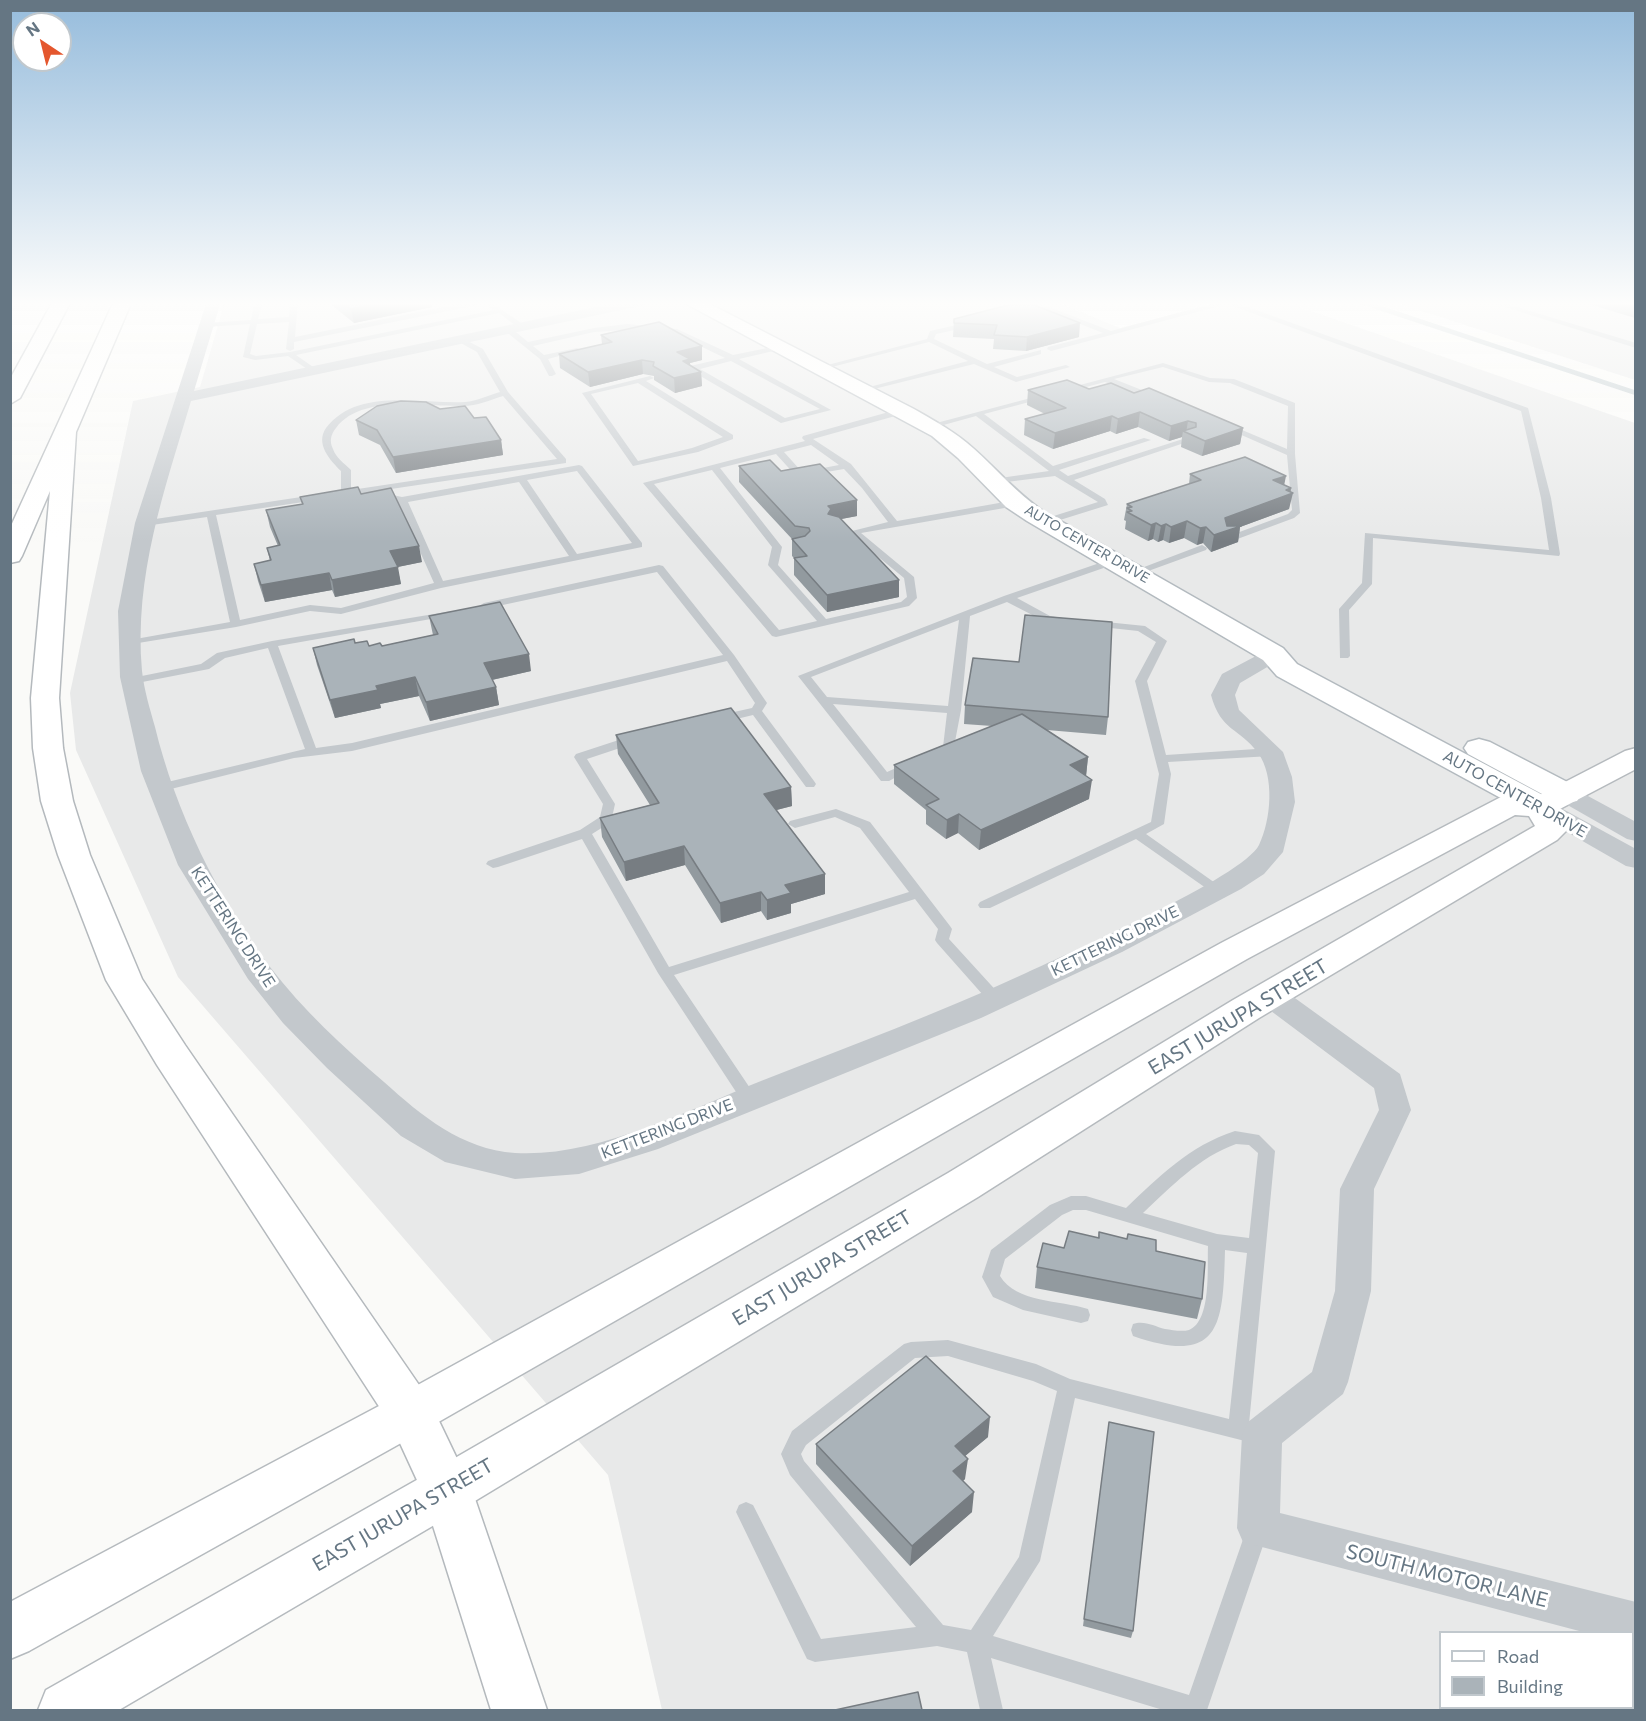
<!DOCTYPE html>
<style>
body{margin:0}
#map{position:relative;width:1646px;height:1721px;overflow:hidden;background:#fafaf8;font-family:Commissioner,sans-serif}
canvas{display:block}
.frame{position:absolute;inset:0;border:12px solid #657683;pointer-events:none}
.legend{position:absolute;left:1439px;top:1631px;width:195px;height:78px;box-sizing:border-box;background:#fff;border:2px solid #c1c8cd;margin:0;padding:8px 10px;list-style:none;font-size:18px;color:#657683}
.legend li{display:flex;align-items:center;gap:12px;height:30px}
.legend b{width:30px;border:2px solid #c1c8cd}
.north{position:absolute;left:12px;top:12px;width:60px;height:60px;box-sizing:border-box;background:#fff;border:2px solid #c1c8cd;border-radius:50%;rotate:325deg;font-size:16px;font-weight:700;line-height:24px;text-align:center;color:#657683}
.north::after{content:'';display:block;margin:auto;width:21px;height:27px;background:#e4572e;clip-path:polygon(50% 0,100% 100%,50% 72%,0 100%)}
</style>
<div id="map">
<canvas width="1646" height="1721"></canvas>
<div class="frame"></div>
<ul class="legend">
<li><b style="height:8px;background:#fff"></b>Road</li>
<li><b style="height:16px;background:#aab3b9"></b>Building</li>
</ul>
<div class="north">N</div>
</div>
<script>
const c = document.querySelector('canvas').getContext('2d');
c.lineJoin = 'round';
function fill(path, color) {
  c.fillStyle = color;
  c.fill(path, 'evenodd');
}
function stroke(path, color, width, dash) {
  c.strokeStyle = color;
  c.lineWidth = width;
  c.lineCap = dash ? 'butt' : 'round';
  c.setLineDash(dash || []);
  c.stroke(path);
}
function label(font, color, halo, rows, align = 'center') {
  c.font = font + ' Commissioner,sans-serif';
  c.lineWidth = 6;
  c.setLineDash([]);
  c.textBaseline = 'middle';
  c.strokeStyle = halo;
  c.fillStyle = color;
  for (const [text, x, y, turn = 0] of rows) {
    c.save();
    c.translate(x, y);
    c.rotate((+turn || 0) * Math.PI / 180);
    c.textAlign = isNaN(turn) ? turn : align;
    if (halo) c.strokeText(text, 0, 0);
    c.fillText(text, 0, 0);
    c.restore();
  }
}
fill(new Path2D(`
 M225,301H1054L1120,328L1224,301H1282L1635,423V1710H662L608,1475L178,977L76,750L70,693L133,401L200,387ZM1440,1632H1632V1708H1440Z
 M1391,301H1635V380Z`), '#e8e9e9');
stroke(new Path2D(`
 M1359,301L1636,393`), '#bbc7cb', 4.5);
const secondary = new Path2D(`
 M681,301H704L914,409C935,421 955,432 973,448C997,469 1016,493 1043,511L1283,648L1297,664L1552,800L1557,807L1552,814L1541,816L1530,814L1277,676L1263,660L1027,521L1006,507L958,458L932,436Z
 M1479,739L1490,742L1577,787L1582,794L1577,801L1566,803L1555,801L1468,754L1464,748L1468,742Z`);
const primary = new Path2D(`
 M1636,748V769L1558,810L1568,829L1557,840L1259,1018L978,1197L465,1507L119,1710H38L46,1690L429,1473L948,1173L1233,1000L1535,826L1529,816L1515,815L1247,959L428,1428L29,1651L10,1659V1602L394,1398L1221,943L1499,798L1510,796L1536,797L1625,751Z`);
const highway = new Path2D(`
 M53,301H71L20,398L10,404V379Z
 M114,301H132L76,432L59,698L63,748L73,801L90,855L142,979L185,1045L428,1398L472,1490L547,1710H491L422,1491L393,1428L157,1065L106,980L58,855L41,801L33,748L31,698L50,491L22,556L19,561L10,563V528Z`);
stroke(secondary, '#b3babf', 3);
stroke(primary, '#b5babe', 3);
stroke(highway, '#b4b9bd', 3);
fill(new Path2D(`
 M255,301H263L258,319L289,317L290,301H298L295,337L473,301H489L527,327L520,329L499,313L296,355L316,369V373H313L288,356L255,360L243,357L250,324L206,327L202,325L206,323L251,320ZM483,304L494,310L290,352L256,356L250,354L257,324L289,322L286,349L290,351L294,349V342Z
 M548,301H558L555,303Z
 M1222,301H1231L1528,408L1551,498L1560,554L1559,556L1373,538L1372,584L1349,610L1350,656L1348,658H1340L1339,609L1362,583L1365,533L1549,550L1541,498L1521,411L1227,304L1051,351L1047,349L1048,347L1103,333L1040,308L1024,312L1020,310L1041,304L1111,331Z
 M1486,301H1497L1636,343V348Z
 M970,322H973V326L936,334L934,339L987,364L1041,350V354L994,367L1017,377L1066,365L1070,367L1016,382L974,364L862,392L858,390L968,361L929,342L820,370L816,368L927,339L930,331Z
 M627,324L677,329L733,355L782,345V349L739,359L831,410L781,423L690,370V366L725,358L673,333H660L644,329L594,332L533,346L544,355L577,348L581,350L548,359L556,374L552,376H549L540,359L504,330L511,328L528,342L594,328ZM731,361L820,409L785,418L700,369Z
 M462,338L483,349L508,392L566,459V463L216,515L240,620L310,605L341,608L434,583L398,502L375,497V493L378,492L402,497L579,465L582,466L642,543V547L441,588L341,614L310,611L236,627L126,645L124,643L130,640L230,622L207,517L145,526L142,525V521L341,491V471C330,460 315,444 326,428C357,387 420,404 465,402C477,401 489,395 500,392L477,352L459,342L458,340ZM503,396L557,459L351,490V470C344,463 336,458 333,449C329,441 331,434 336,428C361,394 426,407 463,406C477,406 490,400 503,396ZM577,471L632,543L577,554L527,480ZM519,482L569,556L443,581L408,502Z
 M1163,363L1210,378L1234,379L1295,403V454L1300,513L1294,518L1232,541H1226V537L1288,514L1292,510L1287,455L1221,426L1228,424L1287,449L1288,406L1230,383L1209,382L1163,367L1114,379L1157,396V400H1151L1105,382L984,414L1053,466L1144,438L1151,440L1059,470L1068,476L1186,438L1193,440L1074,480L1105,499L1108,505L1044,525L1041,524V520L1098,502L1055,476L990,484L988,482L993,479L1049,471L976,416L929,429L925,426Z
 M650,376L654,378L646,381L733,435V439L698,452L633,466L582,393ZM638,383L723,437L692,448L638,461L591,394Z
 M903,408L906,409V413L813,439L851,464L897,521L1016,500L1021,503L1016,506L861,533L914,577L917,598L909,606L776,637L772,636L643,483L805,441L802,438L803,436ZM811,445L839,465L802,472L784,452ZM776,454L797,477L844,469L862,488L888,522L848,532L904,578L907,597L901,602L826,619L778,565L782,547L720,468ZM712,470L772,547L768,565L817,621L779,630L654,484Z
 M1202,545L1207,548L1206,550L1140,574L1136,575L1131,572Z
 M1114,558L1118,559V563L1017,598L1050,616L1063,618V622L1044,621L1007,602L970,616L961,710L953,752L938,758L932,754L943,747L947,713L833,704L887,772L910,762L916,766L889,781H881L798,676L1004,596ZM959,620L948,706L827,697L811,677Z
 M659,565L663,566L734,655L767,703L762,711L814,781L816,784L814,787H806L753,715L720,723L716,722L714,719L716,716L752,708L755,703L727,661L352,751L294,758L159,792L153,788L155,785L305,749L268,648L225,658L209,669L132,684L126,681L132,678L201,664L217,653L272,641L452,611V615L448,616L278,646L316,748L352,743L723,655L657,572L484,609L479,606L484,603Z
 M1096,621L1145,626L1167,641L1147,681L1166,755L1271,748L1277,752L1271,756L1168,762L1171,774L1164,824L1146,834L1225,890L1223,893H1213L1136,839L990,908H980L978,905L980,902L1151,822L1159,774L1135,681L1156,642L1138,631L1092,626L1091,624Z
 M634,735L640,739L638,742L587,759L615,804L611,822L592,834L669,967L909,892L860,828L835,817L795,828L788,824L790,821L836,809L870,822L950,926L952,929L949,939L1001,996L1004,1000L1001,1004H991L937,943L935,940L938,929L915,899L674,975L756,1097L754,1101L748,1103L742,1101L658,973L582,839L498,867L493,868L486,864L488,861L580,830L600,817L603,804L574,757L576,754Z
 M1235,1131L1259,1135L1275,1151L1249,1424L1252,1426L1255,1432L1252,1438L1245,1441L1075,1398L1040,1561L993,1636L1189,1695L1247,1528L1251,1521L1258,1518L1265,1521L1269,1528L1207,1710H1163L991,1658L1003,1710H980L967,1652L937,1646L815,1662L807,1659L736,1512L739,1505L746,1502L753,1505L821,1639L916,1627L790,1475L781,1454L792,1431L904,1344L911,1342L948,1340L1036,1364L1070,1379L1229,1419L1247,1253L1225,1250C1223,1323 1222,1367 1133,1336L1131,1330L1133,1324C1144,1320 1154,1326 1165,1329C1172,1330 1182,1332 1189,1330C1212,1321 1207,1266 1208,1246L1086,1210H1073L1062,1215L1005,1259L1000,1276C1016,1303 1060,1300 1088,1309L1090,1315L1088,1321L1081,1323L1023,1310L993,1297L982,1277L991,1250L1050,1205L1071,1196H1086L1126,1208C1160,1176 1189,1146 1235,1131ZM1236,1144L1249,1145L1258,1153L1249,1238L1217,1234L1143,1213C1171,1187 1199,1157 1236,1144ZM948,1356L1033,1381L1057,1391L1019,1557L971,1630L943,1625L804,1461L801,1454L806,1445L915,1358Z`), '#c3c8cc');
fill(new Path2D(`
 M207,301H221L194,391L624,301H652L645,305L191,401C164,492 134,575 142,671C144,690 150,709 155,727C175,810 218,899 270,967C303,1010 343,1047 384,1082C422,1116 461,1149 515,1153C594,1158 689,1110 761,1081C850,1046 939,1013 1026,973C1067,954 1243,877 1259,845C1271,820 1275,776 1258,753C1239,727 1221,732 1211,695L1222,674L1273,647L1281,649L1284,654L1281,659L1240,683L1235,695L1239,710L1283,752L1292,777L1295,802L1283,852L1264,874L1241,889L1122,952L981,1018L658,1149L579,1174L515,1179L445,1162L401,1136L327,1068L283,1023L248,979L178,865L141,771L120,677L118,611L135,523Z
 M1566,786L1575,789L1636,822V841L1627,839L1557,799L1553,794L1557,789Z
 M1541,799L1550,802L1636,849V868L1626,866L1532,812L1528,807L1532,802Z
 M1270,985L1281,988L1400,1074L1411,1110L1374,1189L1371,1291L1348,1382L1343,1394L1282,1443L1280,1513L1636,1602V1646L1632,1645V1632H1583L1243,1542L1237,1528L1242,1435L1248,1422L1312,1372L1335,1291L1340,1189L1379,1110L1374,1088L1259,1002L1255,995L1259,988Z`), '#c3c8cc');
fill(secondary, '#fff');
fill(primary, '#fff');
fill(highway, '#fff');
fill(new Path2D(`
 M329,301H431L432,307L354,323L329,303Z
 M1579,301H1635V318Z
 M954,319L1079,337L1026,351L993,349L994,339L953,337Z
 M601,335L702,346V360L690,363V365L701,372L702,386L675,393L654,380V376L643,374L590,387L560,368L559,354L602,344Z
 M1089,389L1134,393L1243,428L1240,444L1202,456L1181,447L1182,437L1169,441L1138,427L1116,434L1110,431L1053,449L1024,435L1025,419L1045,414L1027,405L1028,390Z
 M440,409L474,418L501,440L503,455L396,473L380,445L359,435L356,420Z
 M739,466L781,471L857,516L841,519L899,597L827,612L794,575V558L792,556V539L739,482Z
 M1190,474L1291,488L1289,509L1240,527L1238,542L1211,552L1203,543L1197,545L1184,538L1169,543L1163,540L1158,542L1153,539L1148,541L1125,529L1126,521L1124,520L1127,504L1189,484Z
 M361,494L422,562L397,567L401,584L335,597L332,590L265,602L258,581L254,564L270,561L267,548L278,546L270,527L266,510L302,504L300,497Z
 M429,616L531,671L492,680L496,687L499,705L430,721L419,696L380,704L381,708L335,718L317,665L313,648L355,643L369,646H382L433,635Z
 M965,705L1108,717L1106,735L1047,730L1088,757L1086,776L1089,799L979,850L958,833L946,839L926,824V810L894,784V765L992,726L964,724Z
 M616,735L791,787L792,806L776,810L825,874V894L791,904V913L767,920L761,911L721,923L685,865L626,881L602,837L600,818L650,805L618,754Z
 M1099,1232L1156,1251L1202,1299L1197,1319L1035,1288L1037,1267L1064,1248L1098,1238Z
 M1109,1422L1133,1631L1131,1638L1083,1626Z
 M988,1437L965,1456V1479L963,1481L972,1512L910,1566L816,1464V1444Z`), '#929a9f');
fill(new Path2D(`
 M393,301H431L432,307L354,323L351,309Z
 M1080,323L1079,337L1026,351L1027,337Z
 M702,346V360L690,363L691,374L677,352Z
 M642,360L643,374L590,387L588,372Z
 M701,372L702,386L675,393L674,378Z
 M1140,412L1138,427L1116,434L1118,419Z
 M1112,416L1110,431L1053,449L1055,433Z
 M1188,421L1186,433L1183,431L1182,437L1169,441L1171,426Z
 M1243,428L1240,444L1202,456L1205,441Z
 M501,440L503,455L396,473L393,457Z
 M1286,476L1283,491L1273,480Z
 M1291,488L1290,494L1293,493L1289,509L1240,527L1238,542L1211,552L1214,535L1225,518Z
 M857,500V516L831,521L828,530V506Z
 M1187,521L1184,538L1169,543L1171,527Z
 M1156,523L1153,539L1148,541L1151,525Z
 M1166,524L1163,540L1158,542L1161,526Z
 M1206,527L1203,543L1197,545L1200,528Z
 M419,546L422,562L393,568L390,551Z
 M398,567L401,584L335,597L332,580Z
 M329,573L332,590L265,602L261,585Z
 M899,580V597L827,612V595Z
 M529,654L531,671L487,681L484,663Z
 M415,677L419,696L380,704L381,708L335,718L330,700L376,686Z
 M496,687L499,705L430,721L426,702Z
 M1088,757L1086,776L1070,765Z
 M1092,780L1089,799L979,850L981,830Z
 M791,787L792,806L765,813L764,794Z
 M959,814L958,833L946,839L947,820Z
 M684,846L685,865L626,881L624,862Z
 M825,874V894L791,904V913L767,920V900L785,885Z
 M761,892V911L721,923L720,903Z
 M990,1417L988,1437L953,1466L955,1446Z
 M968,1459L965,1479L951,1491L953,1471Z
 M974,1492L972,1512L910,1566L912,1546Z`), '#777d82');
const building = new Path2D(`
 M341,301H393L351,309Z
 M1024,301L1080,323L1027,337L994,335L997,325L954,323V319Z
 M659,322L702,346L677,352L690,359L683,361L701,372L674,378L653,366L654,362L642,360L588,372L559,354L612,342L601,335Z
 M1067,380L1089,389L1111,383L1134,393L1149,388L1243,428L1205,441L1183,431L1196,427V423L1188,421L1171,426L1140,412L1118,419L1112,416L1055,433L1025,419L1066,408L1028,390Z
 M401,401L426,402L440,409L465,406L474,418L486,417L501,440L393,457L377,430L356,420L377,406Z
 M1245,457L1286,476L1273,480L1291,488L1286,490L1293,493L1225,518L1227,526H1241L1214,535L1206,527L1200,528L1187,521L1171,527L1166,524L1161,526L1156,523L1151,525L1127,512L1132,511L1127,508L1132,507L1127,504L1201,480L1190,474Z
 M770,460L781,471L820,464L857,500L828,506L831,509L828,514L839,517L899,580L827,595L794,558L807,556L792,539L805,536L810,531L809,528L795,526L739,466Z
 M358,487L361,494L391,488L419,546L390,551L398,567L332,580L329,573L261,585L254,564L271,560L267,548L280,545L266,510L303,504L300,497Z
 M500,602L529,654L484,663L496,687L426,702L415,677L376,686L378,690L330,700L313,648L354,639L355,643L367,641L369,646L380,643L382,646L438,634L429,616Z
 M1025,615L1112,622L1108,717L965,705L973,658L1019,662Z
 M731,708L791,787L764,794L825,874L785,885L791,893L767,900L761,892L720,903L684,846L624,862L600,818L659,803L616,735Z
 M1022,714L1088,757L1070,765L1092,780L981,830L959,814L947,820L926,805L939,799L894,765Z
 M1069,1231L1099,1238V1232L1127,1239L1128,1234L1156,1240V1251L1205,1262L1202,1299L1037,1267L1043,1243L1064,1248Z
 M926,1356L990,1417L955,1446L968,1459L953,1471L974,1492L912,1546L816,1444Z
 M1109,1422L1154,1432L1133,1631L1084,1619Z
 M918,1692L922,1710H835Z`);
fill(building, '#aab3b9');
stroke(building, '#777d82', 1.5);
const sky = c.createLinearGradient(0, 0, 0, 542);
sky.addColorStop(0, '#96bcdc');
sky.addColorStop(0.56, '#fdfdfc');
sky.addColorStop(1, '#fdfdfc00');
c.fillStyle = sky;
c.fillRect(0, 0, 1646, 542);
label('14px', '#657683', '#fff', [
 ["AUTO CENTER DRIVE",1087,544,30]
]);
label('16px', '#657683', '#fff', [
 ["AUTO CENTER DRIVE",1515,794,29],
 ["KETTERING DRIVE",233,927,57],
 ["KETTERING DRIVE",1115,941,-26],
 ["KETTERING DRIVE",667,1129,-21]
]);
label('20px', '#657683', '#fff', [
 ["EAST JURUPA STREET",1238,1017,-31],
 ["EAST JURUPA STREET",822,1268,-31],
 ["EAST JURUPA STREET",403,1515,-30],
 ["SOUTH MOTOR LANE",1447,1576,14]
]);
</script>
